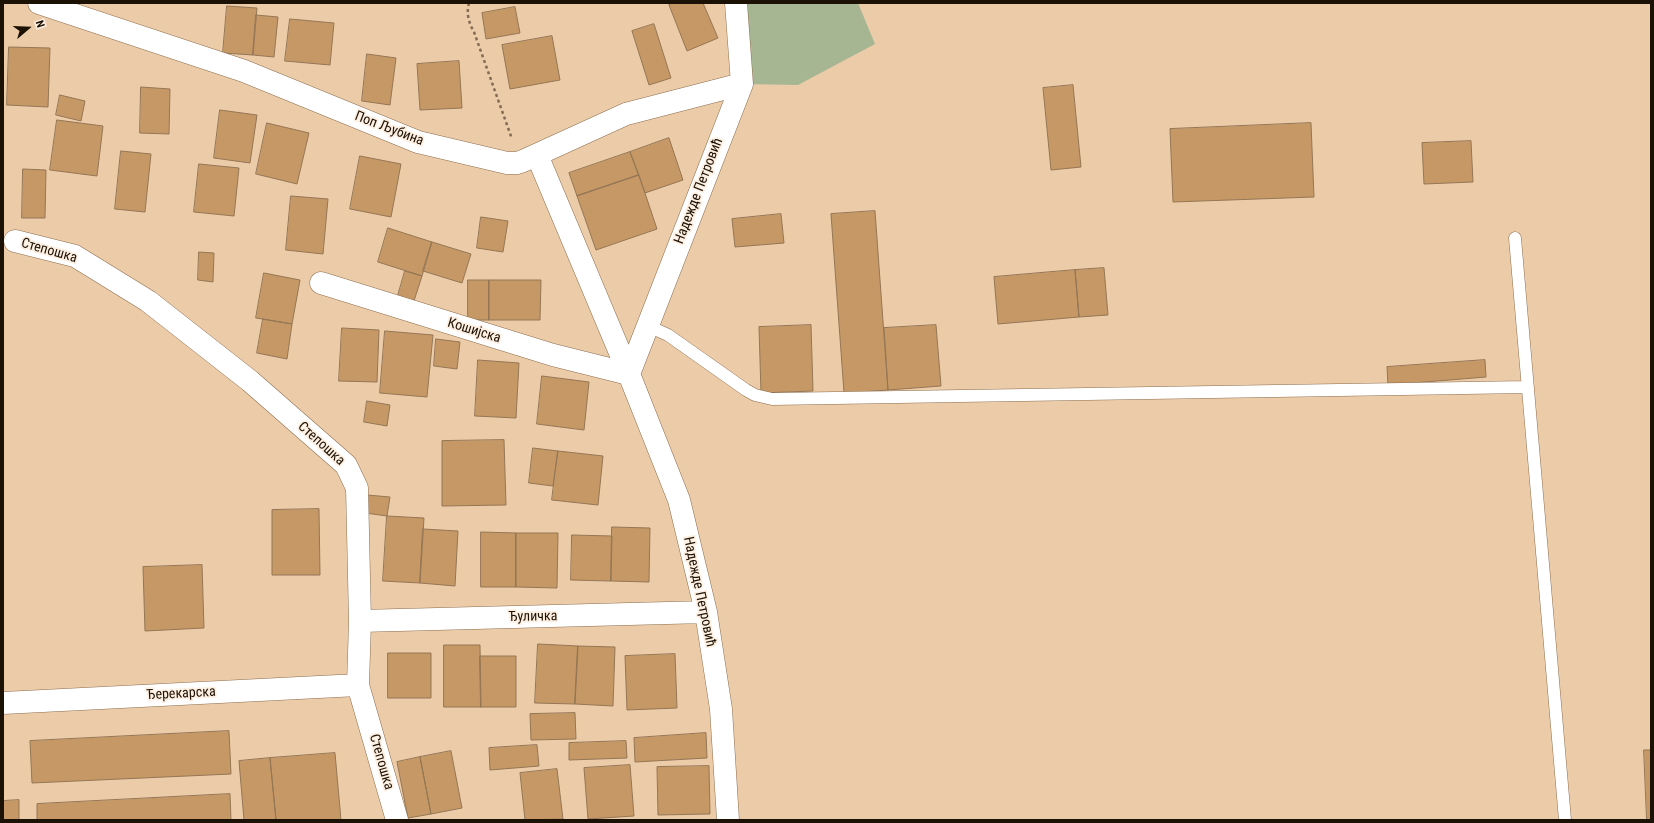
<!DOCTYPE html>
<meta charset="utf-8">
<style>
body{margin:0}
#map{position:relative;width:1654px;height:823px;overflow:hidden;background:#eccba8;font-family:"Roboto Condensed",sans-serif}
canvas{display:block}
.frame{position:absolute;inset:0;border:4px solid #1c1105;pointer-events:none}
.north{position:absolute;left:8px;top:8px;width:40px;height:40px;-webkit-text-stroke:3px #fdefe1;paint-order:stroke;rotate:71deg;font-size:11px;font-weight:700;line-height:16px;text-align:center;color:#1c1105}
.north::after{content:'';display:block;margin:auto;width:14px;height:18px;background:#1c1105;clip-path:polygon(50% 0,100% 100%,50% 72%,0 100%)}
</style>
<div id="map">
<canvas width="1654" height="823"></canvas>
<div class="frame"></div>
<div class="north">N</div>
</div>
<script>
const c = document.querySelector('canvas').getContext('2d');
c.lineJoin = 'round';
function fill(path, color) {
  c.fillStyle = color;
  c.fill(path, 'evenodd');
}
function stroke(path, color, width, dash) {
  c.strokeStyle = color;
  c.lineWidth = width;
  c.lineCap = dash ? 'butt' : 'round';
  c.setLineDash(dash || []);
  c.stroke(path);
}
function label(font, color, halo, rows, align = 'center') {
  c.font = font + ' "Roboto Condensed",sans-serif';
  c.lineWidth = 3.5;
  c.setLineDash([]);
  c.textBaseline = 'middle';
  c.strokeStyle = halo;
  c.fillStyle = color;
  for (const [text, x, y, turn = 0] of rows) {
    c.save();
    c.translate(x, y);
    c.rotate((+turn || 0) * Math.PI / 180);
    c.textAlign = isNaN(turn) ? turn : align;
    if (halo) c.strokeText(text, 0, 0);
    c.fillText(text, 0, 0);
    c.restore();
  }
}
fill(new Path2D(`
 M736,3H858L875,44L798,85L742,84Z`), '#a6b693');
const building = new Path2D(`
 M674,3H703L718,38L687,51L669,5Z
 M227,6L257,8L253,55L223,53Z
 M515,7L520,33L486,39L482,13Z
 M256,15L278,17L274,57L253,55Z
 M290,19L334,23L330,65L285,61Z
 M654,24L671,78L649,85L632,31Z
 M552,36L560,80L510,89L502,45Z
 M9,47L50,48L48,107L7,105Z
 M367,54L396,58L390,105L362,101Z
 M459,61L462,108L420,110L417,64Z
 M1073,85L1081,167L1051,170L1043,88Z
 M141,87L170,89L169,134L140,133Z
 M60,95L85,101L81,121L56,115Z
 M220,110L257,115L250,163L214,158Z
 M57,120L103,126L97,176L50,170Z
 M267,123L309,133L297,184L256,174Z
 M1311,123L1314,197L1173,202L1170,129Z
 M669,138L683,180L645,193L630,152Z
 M1471,141L1473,182L1424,184L1422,143Z
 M121,151L151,154L145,212L115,209Z
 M630,152L639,175L577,196L569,173Z
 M360,156L401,164L391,217L350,209Z
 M199,164L239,168L234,216L194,212Z
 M23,169L46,170L45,218H22Z
 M639,175L657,229L596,250L577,196Z
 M291,196L328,199L323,254L286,250Z
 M875,211L888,390L844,393L831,214Z
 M781,214L784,243L735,247L732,219Z
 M481,217L508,221L503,252L477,248Z
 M388,228L432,242L422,276L378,262Z
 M432,242L471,254L462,283L423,271Z
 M199,252L214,253L213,282L198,280Z
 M1104,268L1108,315L1079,317L1075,270Z
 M1075,270L1079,317L998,324L994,277Z
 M405,271L422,276L413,304L397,299Z
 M264,273L300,280L292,324L256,318Z
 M468,280H489V320H468Z
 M489,280H541L540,320H489Z
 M263,319L292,324L287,359L257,353Z
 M811,325L813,391L761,393L759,327Z
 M936,325L941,386L888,390L884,328Z
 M342,328L379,330L377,382L339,381Z
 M385,331L433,335L427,397L380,393Z
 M436,339L460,342L457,369L434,366Z
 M478,360L519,363L516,418L475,416Z
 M1485,360L1486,377L1388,385L1387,367Z
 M542,376L589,382L584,430L537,424Z
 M367,401L390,405L387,426L364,422Z
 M504,440L506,505L442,506V441Z
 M533,448L558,451L553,486L529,483Z
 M558,451L603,456L598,505L552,500Z
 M367,495L390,497L387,516L365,513Z
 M319,509L320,575H272V510Z
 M387,516L424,518L420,583L383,581Z
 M612,527L650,528L649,582L611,581Z
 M423,529L458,531L455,586L420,583Z
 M481,532L516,533V587H481Z
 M516,533H558L557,588L516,587Z
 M572,535L612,536L611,581L571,580Z
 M202,565L204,628L145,631L143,567Z
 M538,644L578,646L575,704L535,703Z
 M444,645H480L481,707H444Z
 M578,646L615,647L613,706L575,704Z
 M388,653H431V698H388Z
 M675,654L677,708L627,710L625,656Z
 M480,656H516V707H481Z
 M575,713L576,739L531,740L530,714Z
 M229,731L231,774L32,783L30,741Z
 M706,733L707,758L635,762L634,738Z
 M626,741L627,758L569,760V743Z
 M537,745L539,766L490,770L489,748Z
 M1644,750H1651V820H1647Z
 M451,751L462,808L431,814L420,757Z
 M335,753L341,820H276L270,758Z
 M420,757L431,814L408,818L397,762Z
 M270,758L276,820H244L239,761Z
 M630,765L634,816L588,819L584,768Z
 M709,766L710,814L658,815L657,767Z
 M557,769L563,819L525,820L520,773Z
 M230,794L231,820H37V804Z
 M19,800V820H3V801Z`);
fill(building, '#c69865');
stroke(building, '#947655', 1);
const service = new Path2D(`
 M1515,238L1565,820
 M648,326L668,335L746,390L755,395L772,399L1528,387`);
const minor = new Path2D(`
 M39,3L244,71L418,142L507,163H517L523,161L626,114L742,84
 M537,155L629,374L679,500L706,612L721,709L728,820
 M15,241L75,256L148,301L250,381L346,465L357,488L360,621L358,685L397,820
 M321,283L553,355L629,374L742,84L736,3
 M360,621L706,612
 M3,703L358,685`);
stroke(service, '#8c6e4e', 13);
stroke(minor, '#8c6e4e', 23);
stroke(new Path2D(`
 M469,3C466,14 469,23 474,32L512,139`), '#826c55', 2.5, [3, 3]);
stroke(service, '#fff', 12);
stroke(minor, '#fff', 22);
label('14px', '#1c1105', '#fdefe1', [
 ["Поп Љубина",389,129,21],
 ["Надежде Петровић",699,191,-69],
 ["Степошка",49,251,16],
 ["Кошијска",474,331,17],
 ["Степошка",321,444,42],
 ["Надежде Петровић",699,592,78],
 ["Ђуличка",533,617,-1],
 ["Ђерекарска",181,694,-3],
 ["Степошка",381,762,74]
]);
</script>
